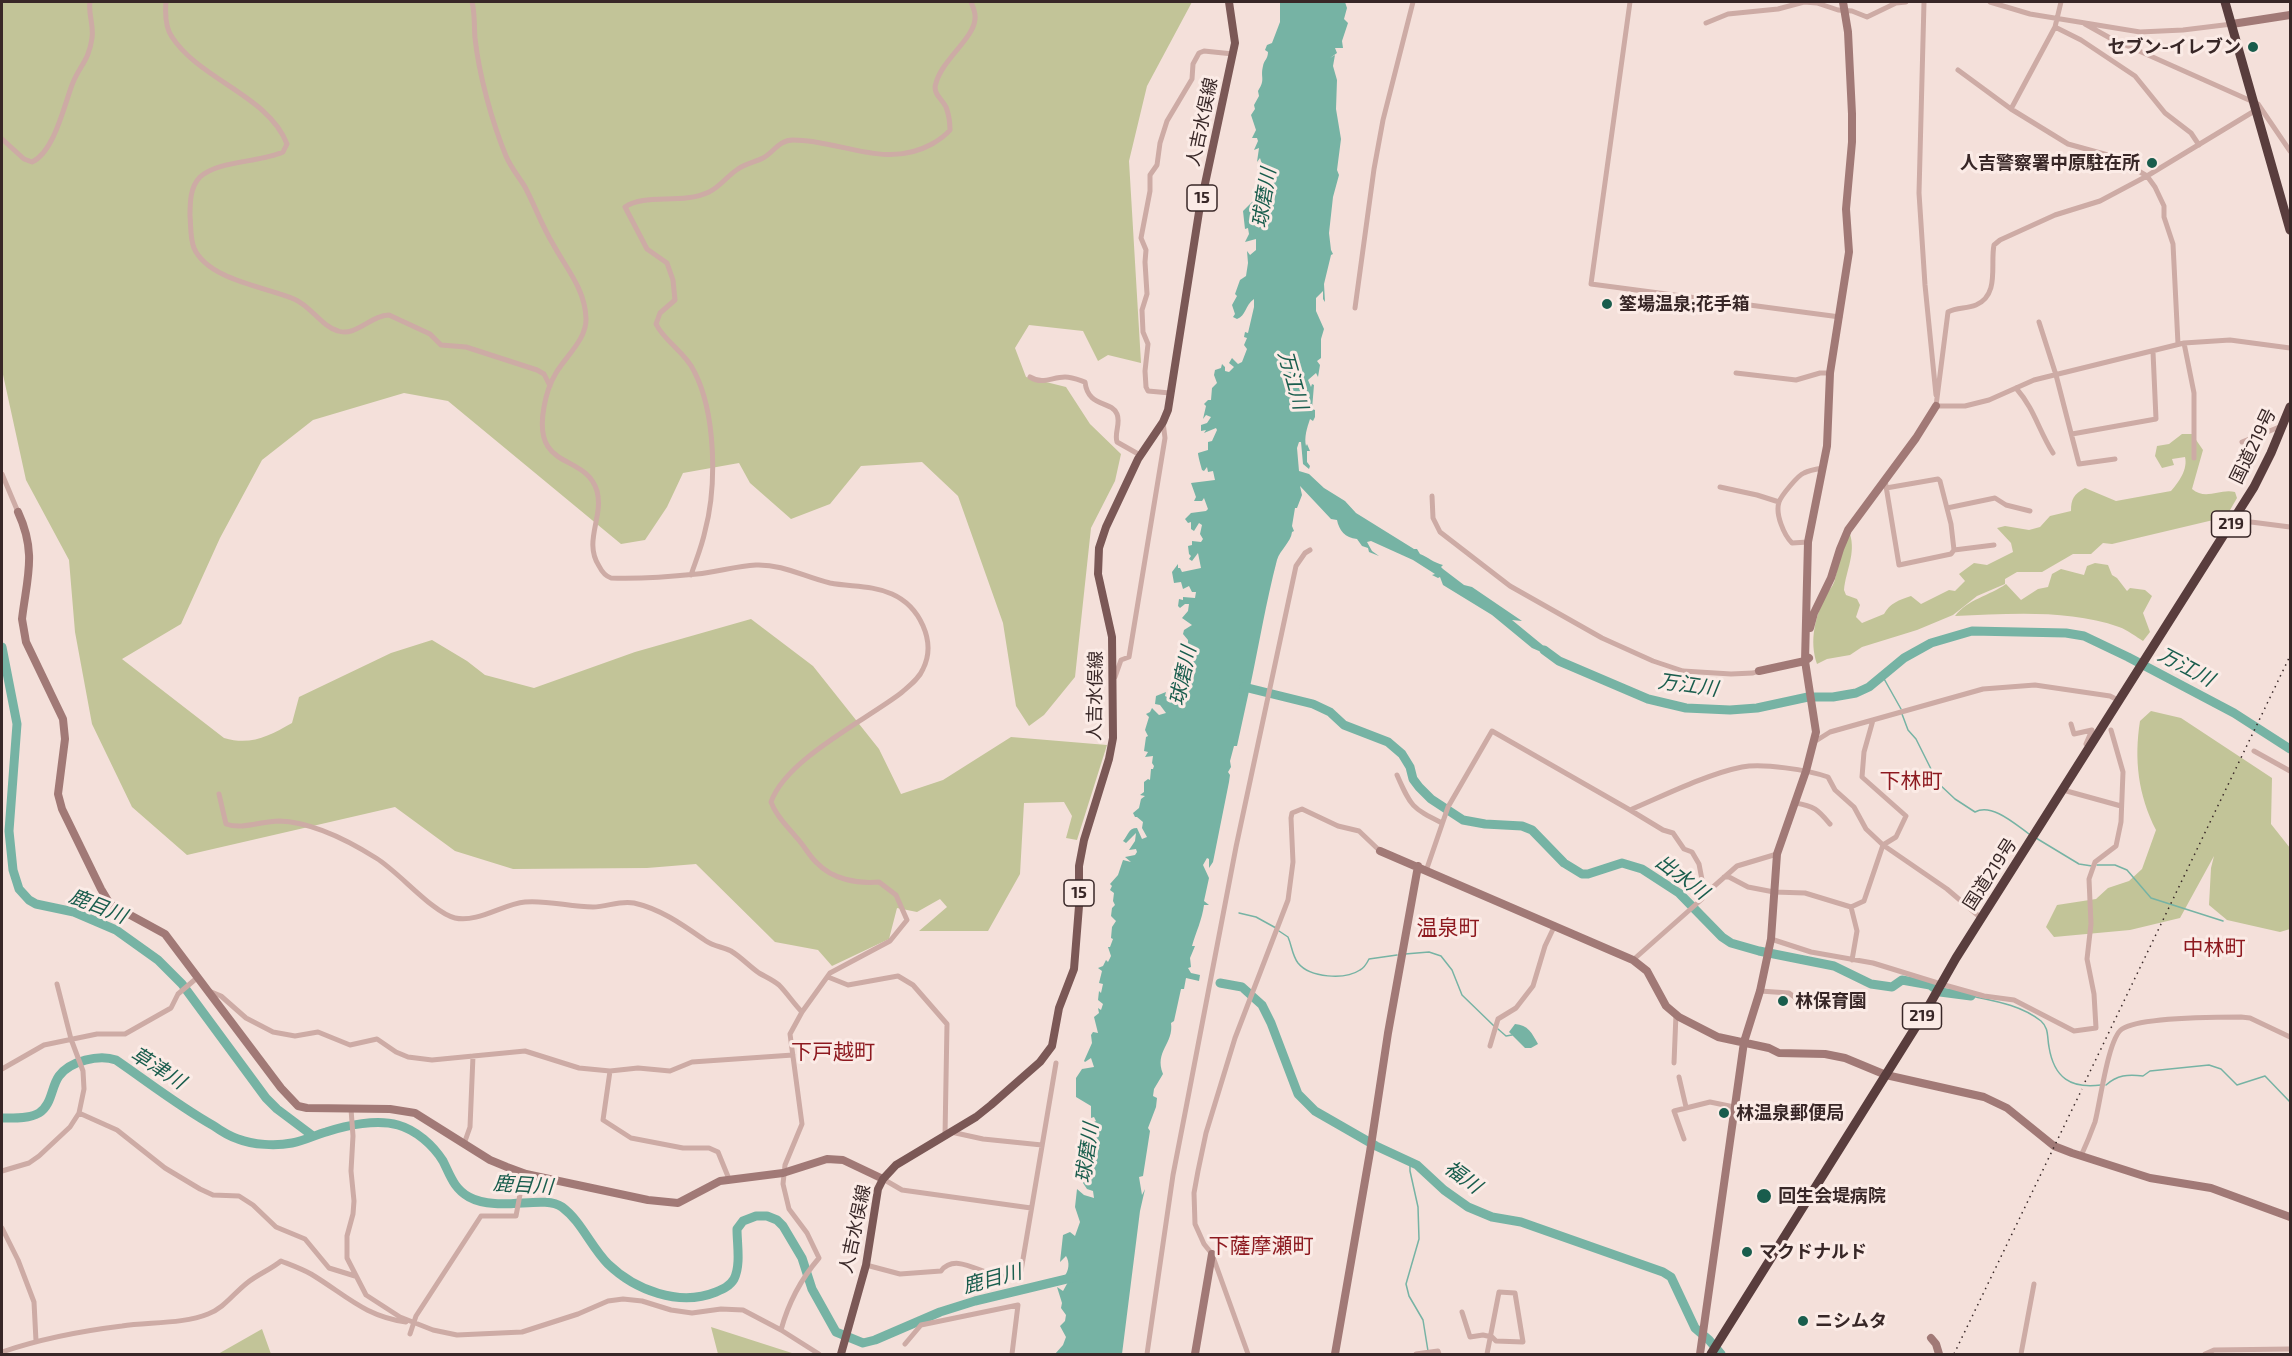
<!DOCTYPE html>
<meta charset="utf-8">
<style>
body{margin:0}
#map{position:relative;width:2292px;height:1356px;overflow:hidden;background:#f4e0da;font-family:"Exo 2",sans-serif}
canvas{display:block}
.frame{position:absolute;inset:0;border:3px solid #382727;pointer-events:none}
</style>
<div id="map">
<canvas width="2292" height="1356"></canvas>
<div class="frame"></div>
</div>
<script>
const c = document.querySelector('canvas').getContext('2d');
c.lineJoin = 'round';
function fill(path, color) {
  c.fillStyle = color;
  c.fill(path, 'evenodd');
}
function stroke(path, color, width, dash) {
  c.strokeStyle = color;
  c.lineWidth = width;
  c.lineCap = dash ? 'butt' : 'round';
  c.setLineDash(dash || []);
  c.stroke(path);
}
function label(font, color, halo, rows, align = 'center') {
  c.font = font + ' "Exo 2","Noto Sans JP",sans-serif';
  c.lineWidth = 6;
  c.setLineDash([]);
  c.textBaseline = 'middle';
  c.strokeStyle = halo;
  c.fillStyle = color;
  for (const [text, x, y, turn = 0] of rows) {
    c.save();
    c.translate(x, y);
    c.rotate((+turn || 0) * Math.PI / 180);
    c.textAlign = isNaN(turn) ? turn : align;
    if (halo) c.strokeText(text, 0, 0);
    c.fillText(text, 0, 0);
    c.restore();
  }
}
fill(new Path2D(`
 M2,2H1192L1147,86L1129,161L1141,363L1108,355L1098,361L1083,331L1029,325L1015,348L1026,377L1066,387L1090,424L1121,454L1115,481L1091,528L1075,677L1044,715L1029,726L1016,706L1003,623L958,496L922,462L861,466L830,504L791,519L750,483L739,463L683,473L667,507L645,540L621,544L448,401L404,393L313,420L262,460L220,538L181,624L122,659L224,738C251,746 269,736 292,723L299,697L391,653L432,640L467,661L485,675L534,688L635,652L751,619L813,666L879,749L901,794L943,780L1011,737L1107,745L1077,840L1066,838L1072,816L1064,802L1024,803L1020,874L988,931H919L947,907L940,899L917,912L897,908L889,939L832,966L818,950L775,942L696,864L647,868L513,869L455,851L395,807L187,855L132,807L92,724L75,632L69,560L26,480L2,370Z
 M2182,434H2192L2203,450L2192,489C2206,501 2220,488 2235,492L2237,498L2226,517L2112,544L2103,543L2091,554H2073L2042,572H2017L2005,579V584L1977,596L1953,615L1917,630L1862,647L1850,655L1827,659L1817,664C1809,641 1815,617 1826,595C1829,590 1834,585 1835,579C1839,565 1841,545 1850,534C1856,554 1846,570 1844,590L1846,595L1857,599L1860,605L1856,617L1862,623L1884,614C1890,603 1899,600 1911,596L1921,604L1949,590L1955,591L1965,581L1959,574L1974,563L1987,565L2013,552L2011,543L1997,528L2005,526L2029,530L2040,527L2050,516L2071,511C2071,499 2074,494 2085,488L2116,501L2171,491C2179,482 2188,469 2185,457L2172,459L2174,465L2162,468L2155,456L2157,446L2169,444Z
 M2095,563L2108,565L2112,575L2117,578L2127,591L2130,588L2145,590L2152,596L2143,613L2150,632L2143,641C2136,637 2128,630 2119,627C2068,609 2008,614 1955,616C1968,599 1989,596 2006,584L2021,600L2038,589L2048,587L2052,574L2061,569L2084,575L2087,566Z
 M2151,711L2181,718L2272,778L2271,824L2290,848V929L2280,932L2227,920L2209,905L2211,868L2214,856L2180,918L2130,930L2054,937L2046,927L2057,905L2096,899L2108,888L2129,881L2142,869L2156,830C2138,795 2134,759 2140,721Z
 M711,1327L795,1354H718Z
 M262,1329L271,1354H218Z`), '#c2c498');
fill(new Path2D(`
 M1280,2H1345L1347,8L1344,19L1348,23L1342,41L1343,48H1335L1337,53L1330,58L1335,55L1333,66L1337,80L1336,109L1341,139L1337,170L1339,175L1333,197L1329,233L1331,250L1333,254L1331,255L1324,284L1325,302L1323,299V291L1316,298V311L1324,329L1321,339V358L1317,361L1320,365L1318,377L1316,373L1308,380L1311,387L1312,384L1314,385L1312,409L1315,410V417L1313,421L1310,419C1307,428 1304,437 1306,446L1307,444L1310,451H1307V462L1310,466L1309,469L1303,464L1301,442H1299L1297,448L1299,471L1309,474L1324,488L1345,501L1356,513L1414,549H1417L1420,554C1428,557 1434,563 1443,565L1441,567L1443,569L1464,585L1472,587L1522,621L1512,620L1562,661L1532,648L1492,615L1443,585L1440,577L1438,578L1432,575L1435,574L1413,560L1371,541L1367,542L1372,551L1379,556L1369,552L1368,548L1362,546L1357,539C1345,538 1339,530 1337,520L1331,519L1300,486L1302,495L1297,508H1295L1292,526L1294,531L1292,532C1291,542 1280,550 1277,560C1266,602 1259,645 1250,687L1255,689L1254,691H1249L1237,746H1234L1230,761L1231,767L1228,772L1230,775L1229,782L1213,862L1209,868V859L1207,858L1203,865L1209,878L1204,901L1209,905H1204C1202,920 1196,932 1192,946H1195L1190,958L1191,967L1188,968L1191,973L1200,975L1199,981L1186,978L1184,989H1181L1174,1021L1171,1023C1174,1044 1154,1051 1163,1074L1154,1089L1153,1096L1157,1098L1156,1107L1148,1128L1150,1131L1143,1176L1139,1177L1142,1195L1145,1189L1140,1211L1122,1354H1055L1063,1345L1066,1337L1060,1326L1065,1321L1066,1315L1061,1308L1062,1303L1057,1287L1063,1291L1068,1282L1064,1277C1069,1271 1070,1262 1066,1256L1060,1262L1063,1235L1070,1232L1075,1236L1080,1222L1075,1207L1077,1189L1084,1195L1094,1198L1093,1191L1087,1189L1083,1183L1086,1175L1082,1169L1093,1170L1092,1165L1084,1164V1157L1090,1140L1099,1136L1097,1132L1094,1133L1092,1123L1096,1121L1094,1117L1091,1118V1106L1076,1097V1078L1082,1069L1094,1067L1091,1058L1085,1062L1084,1061L1092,1043L1091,1035L1093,1032L1098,1033L1094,1017L1099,1013L1098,1008L1101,1010L1103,1004L1098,1000L1099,991L1101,993L1103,984L1099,983L1102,971L1098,968L1103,966L1106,960L1108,962L1111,956L1108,947H1110L1113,939L1111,938L1112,927L1116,921L1111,916L1112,908L1115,905L1113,901L1114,893L1110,890L1112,886L1110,884L1118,875L1123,860L1131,862L1125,857L1135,855L1137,852L1136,849L1129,850L1135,841L1136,833L1126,843L1123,841C1128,836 1128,828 1137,828L1142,839L1147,837L1142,828L1143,822L1137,817H1135L1133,813L1139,808L1141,799L1145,796L1140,795L1144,792V782L1148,779L1150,780L1151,769H1153L1154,766L1152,763L1153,756L1145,757L1148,752L1144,751L1146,737L1148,736L1145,730L1149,717L1146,714L1150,712L1152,708L1159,715L1166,713L1160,705L1155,704L1156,696L1166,692L1165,696L1167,697L1171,689L1174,691L1177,685H1181L1179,679L1172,678V669L1180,667L1184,664H1179V658L1184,657V648L1188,647V640L1183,634L1184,630L1192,625L1182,618L1188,611L1189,604H1185L1180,608L1178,606L1179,599L1183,600V597L1195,598L1196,592H1192L1189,586L1183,589L1181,582L1174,583L1172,572L1178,564V568H1180L1182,572L1201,568L1198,553L1192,561L1189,559L1191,556L1189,554L1188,546L1192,545V541L1201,542L1203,539L1200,534L1202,525L1199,523L1194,531L1191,529V522L1188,523L1185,519L1191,513L1206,511L1208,509L1204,498L1202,501H1194L1196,497L1191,483L1215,480L1213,471L1208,472L1207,467L1204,471L1202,470C1201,466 1198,456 1198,453L1208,450V442L1212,441L1217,430L1216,428L1204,433L1206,430L1201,431V425L1207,423L1211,417L1206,415L1203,419L1206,406L1204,404L1208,400H1211L1212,388L1217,383L1214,375L1215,370L1221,368L1222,364L1225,367V371L1229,372L1234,367L1229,363L1232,358L1238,364L1242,362L1247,349L1244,345L1247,338L1244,337L1245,332L1248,333L1254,307V299C1245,305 1246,316 1237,319L1233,317L1235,314L1232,305L1237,296L1235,294L1240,280L1246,276L1248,263L1247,251L1250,255L1256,250V239L1245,242L1249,234L1248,228L1245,229L1243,211L1253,201L1265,177L1261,175L1262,164L1260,158L1257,162L1259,148L1254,150L1258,141L1257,138H1252L1256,130L1251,115L1255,109L1254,105L1259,96L1258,91C1266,79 1260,78 1263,66C1264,60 1268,59 1268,52L1265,50L1267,45L1272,43L1280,22Z
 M1515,1024C1528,1025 1532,1033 1538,1044L1531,1048H1525L1509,1032Z`), '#76b3a4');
stroke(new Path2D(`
 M1883,677L1901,709
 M1902,714L1908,730L1916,739L1938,783L1955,799L1975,812C1992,803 2015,824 2029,834
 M2036,838L2079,864L2092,866
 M2097,865H2115L2127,870L2151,898L2223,921
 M1239,913L1256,917L1276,928
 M1279,931L1288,937C1292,946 1292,955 1298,963C1310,978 1345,980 1360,970C1364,968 1367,963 1369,959L1397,955
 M1405,954L1429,952L1441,956L1452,970L1462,995L1494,1026
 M1971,996C1995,1001 2021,1005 2041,1021C2049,1028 2047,1037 2049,1047C2054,1078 2071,1089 2101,1085
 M1498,1029L1506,1036L1512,1035
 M2106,1085C2117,1075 2128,1074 2143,1076L2150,1071L2209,1065L2221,1069L2237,1085L2265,1076L2290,1102
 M1410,1161V1171L1418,1207L1419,1239L1406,1284L1409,1296L1423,1320L1428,1351`), '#76b3a4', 1.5);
stroke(new Path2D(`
 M2,647L17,724L9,831L13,870L19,889L29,900L36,904L74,912L116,930L158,960L182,984L266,1098L277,1109L313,1136
 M1544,650L1559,661L1648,699L1686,708L1730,710L1757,708L1808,697H1833L1856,693L1869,687L1904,658L1931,643L1972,631L2066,633L2084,636L2128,657L2234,713L2290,749
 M1244,687L1313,704L1330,712L1344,725L1388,742L1402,754L1410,767L1413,779L1419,787L1431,799L1463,820L1485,824L1522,826L1532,830L1564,863L1582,874H1588L1622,863L1642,869L1679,893L1722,937L1731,943L1759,951L1834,966L1871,984L1892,987L1902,980L1930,985L1940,992L1971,996
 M1220,983L1242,987L1262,1005L1271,1023L1298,1094L1315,1111L1376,1146L1417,1165L1444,1190L1468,1207L1492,1217L1521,1222L1663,1272L1671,1277L1695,1328L1709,1340L1721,1354
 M2,1118C13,1118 29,1119 39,1113C52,1105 51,1087 59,1076C70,1061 99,1054 116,1060C148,1082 180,1107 214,1126C221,1131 229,1136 238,1139C253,1145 276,1146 292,1143C304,1141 315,1135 326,1132C347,1125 377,1119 398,1125C416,1130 433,1145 443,1161C450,1175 454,1189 469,1197C498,1213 544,1194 562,1207C581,1221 591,1247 608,1264C635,1290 679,1307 716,1292C723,1289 730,1286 734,1279C741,1265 737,1244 737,1229L743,1221L756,1216H767L777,1220L783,1226L802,1258L812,1289L836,1332L863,1343L875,1340L940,1312L975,1301L1075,1277`), '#76b3a4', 9);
stroke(new Path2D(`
 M166,2C165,14 165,27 172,37C200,80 269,96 287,144L283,152C259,163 219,160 200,177C190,187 190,203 190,216C191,226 190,238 194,248C208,280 266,287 294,299C311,306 321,326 338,331C356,337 371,315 389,315L430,334L441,345L466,347L537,370L544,374L550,386
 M472,2C475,13 474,26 475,38C479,75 492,122 506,156C511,168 519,177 525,187C535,206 542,226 553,244C566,268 585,289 586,318C587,339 566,356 556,373C550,383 546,395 544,407C532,472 585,452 597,491C604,517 583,541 599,566C602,572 605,576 611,578C640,579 668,577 697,574C717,572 736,566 756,565C783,564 804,577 830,583C851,587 872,585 892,594C919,606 937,641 923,669C919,679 909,686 901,693C866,720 786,759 771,802C776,816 787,826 796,837C804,845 809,856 817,863C832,879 857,884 879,882L896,895L907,920L890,941L830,973L802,1012L790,1034L802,1124L785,1165L783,1184L789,1209L807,1233L819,1258C801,1279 788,1304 781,1330L819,1354
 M1630,2L1591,284L1840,317
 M1924,2L1919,193L1925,285L1936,395
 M1990,2L2030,14L2140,32L2183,30L2232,24
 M1706,23L1728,14L1778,9L1804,2L1817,3L1838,10L1852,11L1867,17L1896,3L1906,2
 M2085,24L2110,38L2258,104L2290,151
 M2055,27L2081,40L2135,76L2165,113L2191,133L2199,145
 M1958,70L2011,109L2068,144L2115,157L2147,176L2155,187L2164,206V217L2173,244L2178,344
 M2011,109L2055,27L2061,2
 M2,139L24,159L32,162C54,152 64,106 72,85C79,66 89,61 92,38C94,25 88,14 90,2
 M1355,308L1374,169L1383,120L1413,2
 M2039,322L2056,375L2079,464L2115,459
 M2184,343L2194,393V458
 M1736,373L1796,380L1820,373H1830
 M1030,377C1043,385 1052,377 1065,377C1072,377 1079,380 1085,382C1088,408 1111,400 1117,414C1121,423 1114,433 1117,442L1140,455
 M2016,388C2035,410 2038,429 2053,453
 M1170,393L1148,391L1146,387L1145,371L1148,344L1143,332L1142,310L1147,294L1145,262L1146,250L1141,238L1150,191V175L1157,165L1160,143L1167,121L1192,79L1193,64L1199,53L1204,51L1233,54
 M1936,406L1948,312C1957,307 1966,309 1976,305C2000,295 1990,264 1994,245L2000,240L2055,215L2100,201L2147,176L2256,110
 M1936,406H1965L1989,400L2034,380L2184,343L2230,340L2290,348
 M2072,434L2156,419L2153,352
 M2242,442L2282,426
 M2,474L18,512
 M1885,480L1899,565L1951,554L1954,550L1951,524L1940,481L1938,479L1886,488
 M1720,487L1757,495L1779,502
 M1432,496L1433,518L1440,532L1510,586L1602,638L1653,661L1683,671L1731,674L1753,673L1759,671
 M1947,508L1995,498L2006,505L2030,511
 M2234,518L2251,522L2290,527
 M1808,542L1792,543C1784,535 1775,514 1779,502C1781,496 1798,475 1804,473C1810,470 1817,469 1823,468
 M1954,550L1994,545
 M691,575C696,560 702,546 705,531C717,486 716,413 694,371C685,352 665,342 656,324L660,313L675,300L673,280L667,263L647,249L625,207C645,193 682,205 709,192C720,187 727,176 738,169C745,164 755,162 763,158C774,152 779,140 793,140C841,140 885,170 932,144C939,140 945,136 950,130C950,122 949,115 946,107C942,99 932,93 936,83C942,60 974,38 975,19C976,13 973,7 971,2
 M1112,678L1115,677L1121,660L1129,657L1165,438L1163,422
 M2071,724L2074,734L2092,730L2086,744L2090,747
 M1814,742L1830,732L1983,689L2035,685L2110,696L2118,700
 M2254,751L2290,771
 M1397,775C1411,807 1412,808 1442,823
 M2063,790L2121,806
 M219,794L226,824C243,830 261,821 279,821C312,822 349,841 376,858C399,872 433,913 455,918C478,923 503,904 525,902C548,900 570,907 593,907C607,907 620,900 634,903C661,909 683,925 706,941C713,946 723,947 731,951C741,957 749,966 759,973C766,977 773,980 779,985C787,993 794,1004 802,1012
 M1795,803C1815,806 1818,810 1830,824
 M1630,810L1663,830L1673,833L1684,849L1692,852L1699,864L1704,890L1702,899L1633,960
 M1426,871L1448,807L1492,731L1630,810C1663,796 1707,774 1742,767C1763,763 1808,770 1828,777L1835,790L1854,807L1866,829L1883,845L1947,889L1981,918
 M1724,877H1729L1748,887L1774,892L1805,893L1851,907
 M1704,895L1737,866L1777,854
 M1771,939L1811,952L1873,963L1941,984L1984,996L2014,1000L2074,1031L2096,1028L2094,994L2087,959L2091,924L2089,879L2095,862L2116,846L2121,822L2123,772L2111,730
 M1852,960L1857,931L1851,907L1864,901L1883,845L1896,837L1906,816L1862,777L1864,752L1873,720
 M828,977L848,985L898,976L913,985L947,1024L945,1136
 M209,991L221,996L246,1018L273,1032L295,1036L318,1032L350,1045L377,1039L396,1052L408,1057L432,1060L525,1051L579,1068L610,1071L638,1068L670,1071L692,1062L793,1055
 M1760,991L1789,993L1809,1008
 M1490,1046L1498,1019L1516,1008L1533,986L1545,946L1555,925
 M1674,1063L1676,1014
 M2,1069L44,1045L97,1034H125L171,1008L178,994L198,977
 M610,1071L603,1120L631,1138L683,1148H709L718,1152L729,1179
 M1679,1077L1686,1107
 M351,1109L353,1136L351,1171L354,1201L353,1214L347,1236V1258L366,1295L400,1317L433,1330L457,1335L522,1332L578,1314L608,1301L623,1299L642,1301L671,1310L692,1313L721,1309L743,1310L781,1330
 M79,1113L117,1130L165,1168L200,1189L213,1195L239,1196L253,1205L276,1227L305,1239L329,1268L355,1276
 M951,1132L983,1139L1042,1145
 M1684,1139L1674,1111L1710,1102L1734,1107
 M464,1144L470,1127L473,1056
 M2081,1156C2086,1145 2091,1133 2095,1122C2100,1104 2108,1038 2122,1029C2140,1017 2216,1017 2241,1017L2250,1018L2290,1037
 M2,1171L29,1163L39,1156L70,1127L79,1113L84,1089L83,1071L71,1039L57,984
 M883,1179L902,1190L1031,1208
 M2,1228L18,1260L34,1302L36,1341
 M866,1265L900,1274L941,1271C960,1246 997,1292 1021,1271L1056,1063
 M1462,1312L1470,1337L1483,1335L1492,1337L1496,1341L1523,1342L1515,1293L1499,1292L1487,1354
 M410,1334L416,1316L481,1216H516L521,1189L526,1174
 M905,1344L921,1325L1018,1305L1012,1354
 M2,1352C40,1339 81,1331 122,1326C148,1322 184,1324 208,1314C224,1308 233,1294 247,1283C258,1274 270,1270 281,1261C291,1265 302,1269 311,1274C346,1295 364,1316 406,1322
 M1147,1354L1173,1175L1186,1108L1236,847L1296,566L1305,553L1310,550
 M1248,1354L1212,1254L1204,1244L1195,1224L1194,1193L1198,1171L1206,1133L1235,1038L1288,900L1293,862L1291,818L1292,813L1302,809L1338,826L1359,831L1380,851
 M1416,1354L1438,1351L1439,1354
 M2021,1354L2034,1284
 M2205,1354L2214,1350L2290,1349`), '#cdaba5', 5);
stroke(new Path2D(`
 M2232,24L2290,15
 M18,512C37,553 27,577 22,619L26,642L63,719L65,739L58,794L62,809L101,889L110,904L165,934L281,1088L298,1106L307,1108L390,1109L415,1113L490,1160L507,1167L526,1174L648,1200L678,1203L720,1181L783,1173L827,1159L843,1160L883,1179
 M1810,628L1814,613L1831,578L1840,549L1848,530L1916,438L1936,406
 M1759,671L1805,661L1809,658
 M1380,851L1633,960L1647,971L1666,1006L1679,1017L1718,1037L1769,1048L1779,1053L1825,1054L1845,1058L1886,1075L1984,1097L2007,1108L2054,1146L2072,1153L2150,1178L2211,1188L2290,1217
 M1931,1338L1936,1344L1939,1354
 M1195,1354L1212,1254
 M1335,1354L1370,1152L1388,1033L1418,866
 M1700,1354L1744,1042L1760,991L1771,939L1777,854L1806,771L1816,732L1805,661L1808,542L1827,446L1830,373L1849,252L1846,209L1852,142V114L1848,32L1843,2`), '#a17976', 8);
stroke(new Path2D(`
 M841,1354L866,1265L878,1189L883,1179L896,1165L976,1117L991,1105L1040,1062L1052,1046L1059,1008L1074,969L1079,906V866L1084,840L1109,759L1113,738L1112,637L1098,574L1099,548L1106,527L1138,459L1163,422L1168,410L1199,212L1235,43L1229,2`), '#7b5856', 8);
stroke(new Path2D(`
 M2225,2L2290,230
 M1711,1354L1927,1009L1956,958L2254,487L2271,453L2290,407`), '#593d3d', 9);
stroke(new Path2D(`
 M2085,1082L2290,656
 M1954,1354L2082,1089`), '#382727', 1.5, [1.5, 4.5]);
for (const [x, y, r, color] of [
 [2253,47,6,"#195d4d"],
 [2152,163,6,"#195d4d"],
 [1607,304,6,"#195d4d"],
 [1783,1001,6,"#195d4d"],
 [1724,1113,6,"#195d4d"],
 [1764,1196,8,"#195d4d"],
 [1747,1252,6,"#195d4d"],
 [1803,1321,6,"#195d4d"]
]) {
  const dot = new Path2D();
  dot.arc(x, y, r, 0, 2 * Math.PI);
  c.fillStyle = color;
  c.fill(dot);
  stroke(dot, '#fbebe6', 2);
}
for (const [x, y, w] of [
 [1202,198,30],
 [2231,524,39],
 [1079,893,30],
 [1922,1016,39]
]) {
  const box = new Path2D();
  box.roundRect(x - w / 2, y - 13, w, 26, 4.5);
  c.fillStyle = '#fbebe6';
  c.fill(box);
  stroke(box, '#382727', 1.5);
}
label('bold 16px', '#382727', null, [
 ["15",1202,198],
 ["219",2231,524],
 ["15",1079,893],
 ["219",1922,1016]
]);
label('bold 18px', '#382727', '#fbebe6', [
 ["セブン-イレブン",2241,47,"right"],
 ["人吉警察署中原駐在所",2140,163,"right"],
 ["筌場温泉;花手箱",1619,304],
 ["林保育園",1795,1001],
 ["林温泉郵便局",1736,1113],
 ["回生会堤病院",1778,1196],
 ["マクドナルド",1759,1252],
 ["ニシムタ",1815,1321]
], 'left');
label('18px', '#382727', '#fbebe6', [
 ["人吉水俣線",1202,122,-78],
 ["国道219号",2253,446,-64],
 ["人吉水俣線",1095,696,-89],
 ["国道219号",1990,874,-57],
 ["人吉水俣線",855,1229,-78]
]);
label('italic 20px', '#195d4d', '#fbebe6', [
 ["球磨川",1264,198,-81],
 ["万江川",1293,380,74],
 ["万江川",2186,667,28],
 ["球磨川",1183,676,-78],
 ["万江川",1688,685,8],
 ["出水川",1682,877,37],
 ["鹿目川",98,906,22],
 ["草津川",158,1068,32],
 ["球磨川",1087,1153,-82],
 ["福川",1463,1177,36],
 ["鹿目川",523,1185,4],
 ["鹿目川",992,1279,-15]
]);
label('21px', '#8d191f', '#fbebe6', [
 ["下林町",1911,781],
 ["温泉町",1448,928],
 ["中林町",2214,948],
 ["下戸越町",833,1052],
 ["下薩摩瀬町",1261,1246]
]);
</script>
